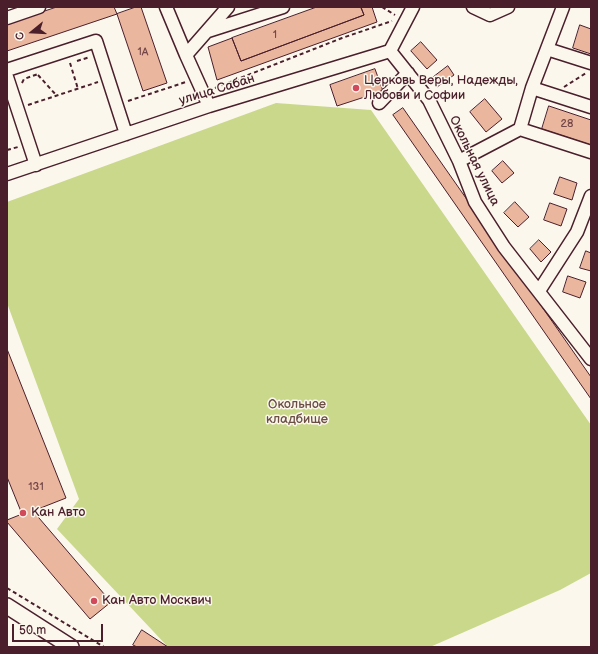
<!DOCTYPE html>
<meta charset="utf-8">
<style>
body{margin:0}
#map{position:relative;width:598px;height:654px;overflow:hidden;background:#fbf7ec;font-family:"Balsamiq Sans",sans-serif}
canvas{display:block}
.frame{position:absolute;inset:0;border:8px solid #4a1f2b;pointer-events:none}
.north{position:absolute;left:12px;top:12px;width:40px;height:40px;-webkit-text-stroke:3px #fbf7ec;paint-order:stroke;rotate:252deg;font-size:11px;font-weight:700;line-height:16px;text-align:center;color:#4a1f2b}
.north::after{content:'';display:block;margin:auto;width:14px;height:18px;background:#4a1f2b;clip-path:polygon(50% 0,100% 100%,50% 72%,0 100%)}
.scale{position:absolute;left:12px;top:624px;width:91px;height:18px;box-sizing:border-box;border:2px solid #4a1f2b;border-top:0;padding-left:5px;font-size:12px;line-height:14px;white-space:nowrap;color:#4a1f2b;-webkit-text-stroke:3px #fbf7ec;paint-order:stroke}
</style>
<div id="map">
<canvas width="598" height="654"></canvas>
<div class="frame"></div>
<div class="north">С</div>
<div class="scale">50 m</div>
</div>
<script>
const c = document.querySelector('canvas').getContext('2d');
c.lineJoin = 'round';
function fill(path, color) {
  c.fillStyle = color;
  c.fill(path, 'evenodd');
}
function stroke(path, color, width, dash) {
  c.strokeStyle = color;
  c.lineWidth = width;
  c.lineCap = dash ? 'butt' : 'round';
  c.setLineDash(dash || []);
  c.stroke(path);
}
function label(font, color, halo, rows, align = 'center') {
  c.font = font + ' "Balsamiq Sans",sans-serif';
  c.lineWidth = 3;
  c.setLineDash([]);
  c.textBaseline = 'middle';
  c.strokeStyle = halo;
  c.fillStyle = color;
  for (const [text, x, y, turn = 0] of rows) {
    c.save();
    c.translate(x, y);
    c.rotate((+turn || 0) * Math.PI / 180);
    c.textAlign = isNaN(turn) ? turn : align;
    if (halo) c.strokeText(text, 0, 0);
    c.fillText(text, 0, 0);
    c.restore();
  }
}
fill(new Path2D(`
 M276,103L371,110L591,425V573L560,590L430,647H168L57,529L79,499L7,303V202Z`), '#cad88b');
const building = new Path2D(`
 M57,7H114L117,14L7,51V24Z
 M136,7H141L167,83L143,91L117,14Z
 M317,7H361L364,15L241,61L232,38Z
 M372,7L377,22L217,80L208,47L232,38L241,61L364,15L361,8Z
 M580,25L591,29V54L573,48Z
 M421,42L437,60L427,69L411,51Z
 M448,66L454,75L437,87L431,79Z
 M375,69L383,91L337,106L330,85Z
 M485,99L502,119L486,132L470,112Z
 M549,106L591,120V145L542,129Z
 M403,108L591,377V399L393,115Z
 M503,161L514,173L502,183L492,171Z
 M560,177L577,183L572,200L554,194Z
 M515,202L529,217L518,227L504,213Z
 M550,203L567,209L561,226L544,220Z
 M539,240L551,252L541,262L530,249Z
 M586,251L591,253V271L580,268Z
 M568,276L586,282L580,298L563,292Z
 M7,349L66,498L33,511L111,602L90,619L7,522V520L22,514L7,477Z
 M142,630L168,647H137L133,645Z`);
fill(building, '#ebb69e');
stroke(building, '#4a1f2b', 1);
const minor = new Path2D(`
 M166,7L186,55L228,7
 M473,7L490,15L508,7
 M7,18L39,7
 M208,31L283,7
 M547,49L591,63
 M390,51L429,100L459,161L475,202L504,247L591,359
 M186,55L209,106
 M7,70L96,41L126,134
 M7,77L36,165
 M532,88L591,107
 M379,103L408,73
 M520,129L591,152
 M459,161L520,129L532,88L563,7
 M7,174L209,106L390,51L413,7
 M539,291L577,232L591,196`);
const major = new Path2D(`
 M7,606L71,647`);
stroke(minor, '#4a1f2b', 15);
stroke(major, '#4a1f2b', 18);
stroke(new Path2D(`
 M382,7L395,15
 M77,61L90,57
 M70,63L78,89
 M38,75L57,96
 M22,83L24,79L38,74
 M564,87L586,73
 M215,88L342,38L392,21
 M128,101L186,82
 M28,105L98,82
 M7,150L18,147
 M7,588L104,647`), '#4a1f2b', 2, [4, 3]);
stroke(minor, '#fbf7ec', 12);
stroke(major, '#fbf7ec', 15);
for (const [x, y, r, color] of [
 [356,88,4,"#d1495b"],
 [23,513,4,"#d1495b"],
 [94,601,4,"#d1495b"]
]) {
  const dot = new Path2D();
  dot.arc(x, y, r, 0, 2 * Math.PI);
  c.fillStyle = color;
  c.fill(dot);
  stroke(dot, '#fbf7ec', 1.5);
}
label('11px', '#724548', null, [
 ["1",275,35],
 ["1А",143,52],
 ["28",567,124],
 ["131",36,487]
]);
label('13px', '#4a1f2b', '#fbf7ec', [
 ["Церковь Веры, Надежды,",364,81],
 ["Любови и Софии",364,96],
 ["Кан Авто",31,513],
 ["Кан Авто Москвич",102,601]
], 'left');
label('13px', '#4a1f2b', '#fbf7ec', [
 ["улица Сабан",217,90,-17],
 ["Окольная улица",474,161,64]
]);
label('13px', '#6a4d43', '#fbf7ec', [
 ["Окольное",297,405],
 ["кладбище",297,420]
]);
</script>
